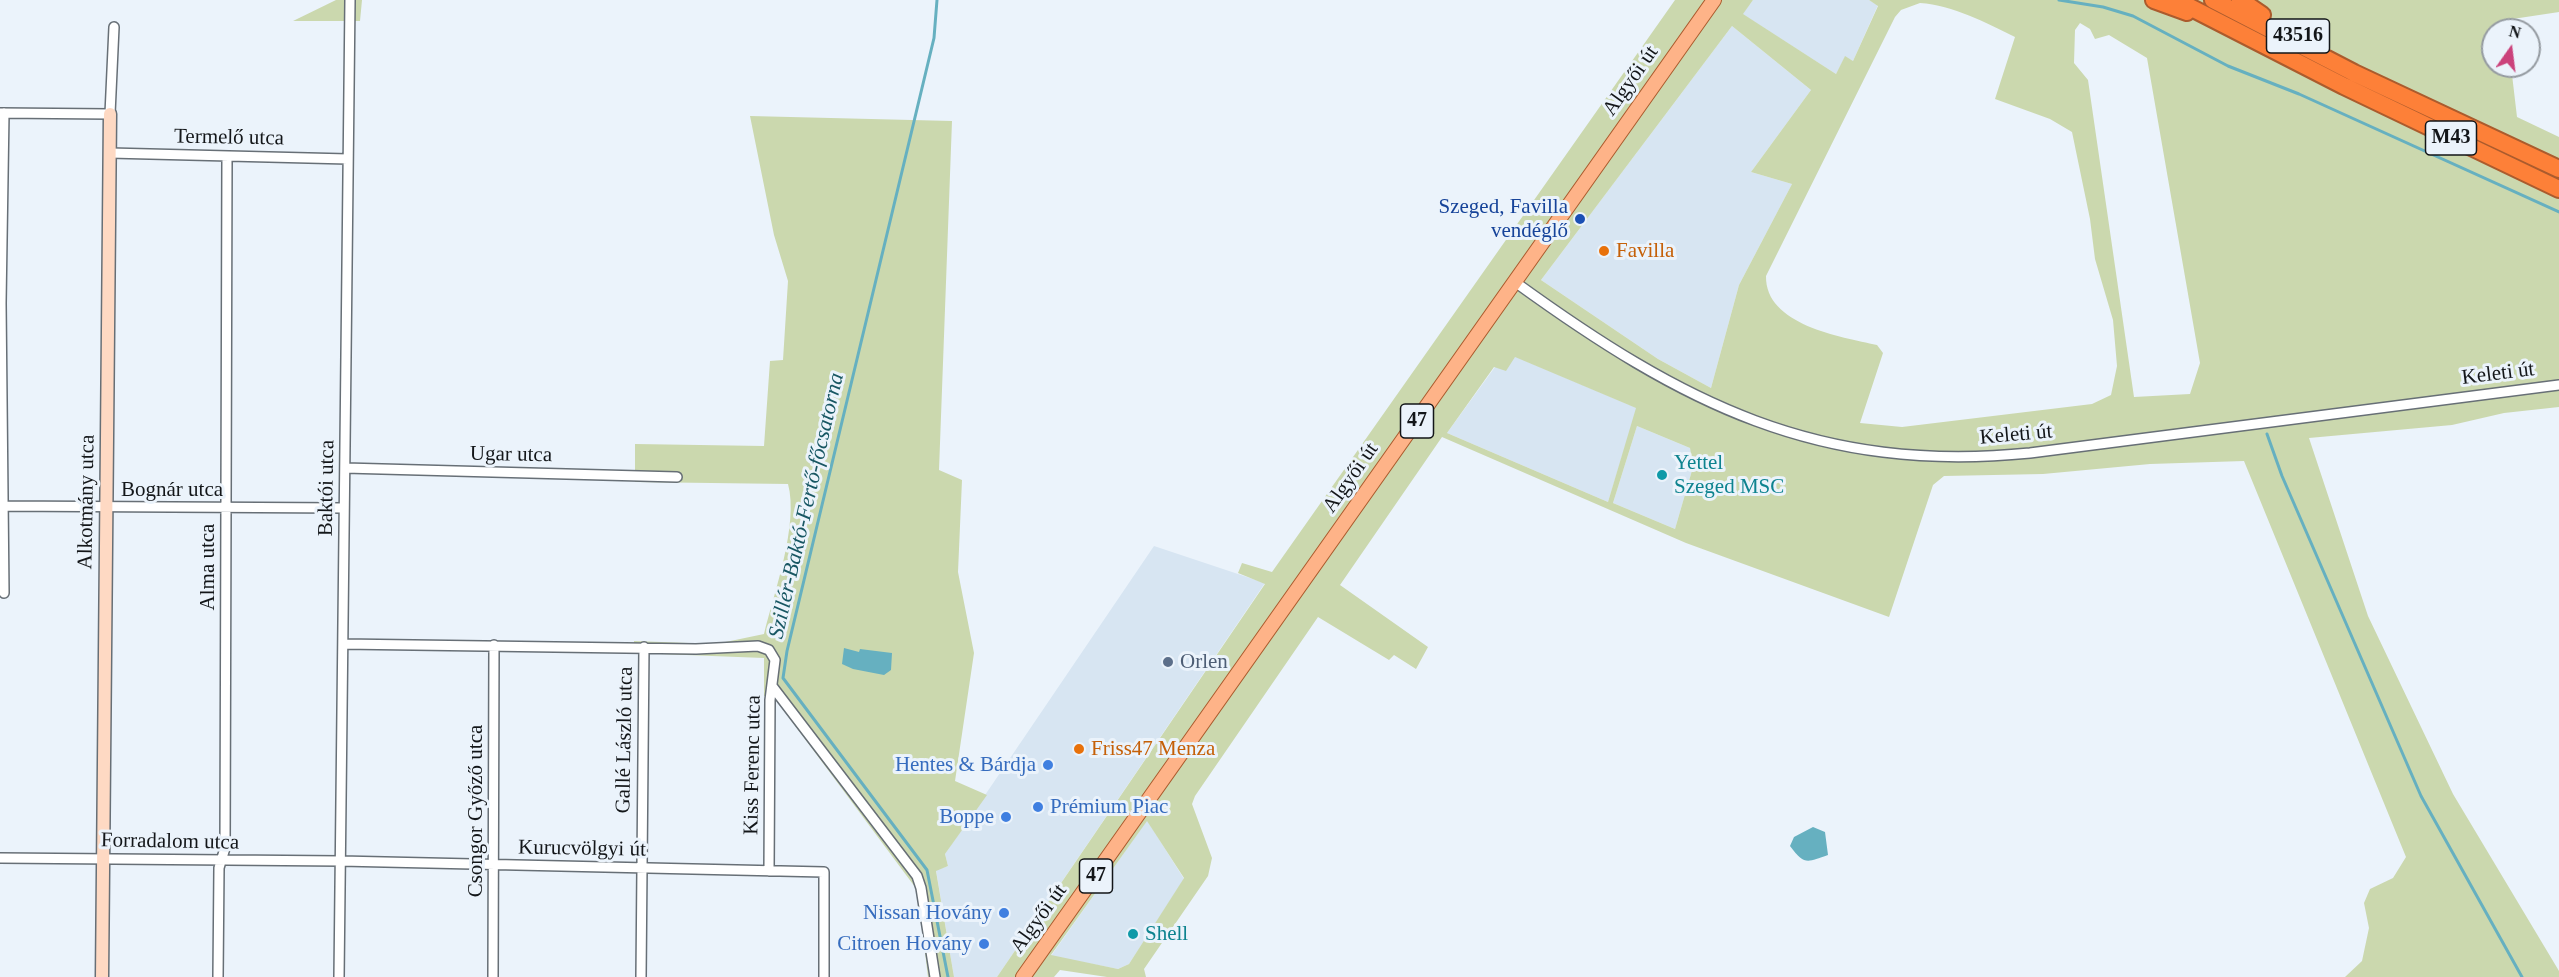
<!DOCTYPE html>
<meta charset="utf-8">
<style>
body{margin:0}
#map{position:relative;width:2559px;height:977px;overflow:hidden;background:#ebf3fb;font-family:"Times New Roman",serif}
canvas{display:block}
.north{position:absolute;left:2481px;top:18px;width:60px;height:60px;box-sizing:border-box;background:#ebf3fb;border:2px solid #959ba1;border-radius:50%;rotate:14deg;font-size:16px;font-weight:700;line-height:24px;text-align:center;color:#131619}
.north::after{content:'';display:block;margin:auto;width:21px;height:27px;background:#cb427b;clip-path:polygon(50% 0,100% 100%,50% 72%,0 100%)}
</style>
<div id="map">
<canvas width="2559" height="977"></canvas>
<div class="north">N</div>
</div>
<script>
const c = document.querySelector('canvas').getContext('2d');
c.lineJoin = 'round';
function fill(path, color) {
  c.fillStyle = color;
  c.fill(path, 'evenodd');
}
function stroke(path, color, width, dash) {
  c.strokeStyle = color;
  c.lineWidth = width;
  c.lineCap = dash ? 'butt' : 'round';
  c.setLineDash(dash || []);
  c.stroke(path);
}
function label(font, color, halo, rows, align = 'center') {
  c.font = font + ' "Times New Roman",serif';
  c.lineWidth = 6;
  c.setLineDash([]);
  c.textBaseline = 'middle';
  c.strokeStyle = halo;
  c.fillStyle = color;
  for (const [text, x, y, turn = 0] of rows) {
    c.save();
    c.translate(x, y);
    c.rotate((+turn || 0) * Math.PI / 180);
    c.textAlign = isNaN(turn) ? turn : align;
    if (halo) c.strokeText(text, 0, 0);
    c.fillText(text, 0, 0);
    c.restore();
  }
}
fill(new Path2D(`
 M1753,0H1869L1878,5L1853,61L1845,57L1836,74L1742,14Z
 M1732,26L1811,90L1751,172L1792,184L1739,285L1711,388L1658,359L1541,280Z
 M1514,356L1637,408L1608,502L1447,433L1495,367Z
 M1637,426L1690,448L1693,467L1675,529L1613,503Z
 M1154,546L1265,583L997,977H954L936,870L948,866L945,854Z
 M1147,820L1184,879L1129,964L1118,969L1051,956Z`), '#d7e5f2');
fill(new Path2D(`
 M336,0H362L360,21H293Z
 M1675,0H1753L1743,14L1836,74L1845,56L1853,61L1878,6L1869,0H2559V12L2506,20V30H2493V66H2511L2517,117L2559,137V407L2504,413L2452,425L2309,438L2368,616L2453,794L2559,971V977H2345L2362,961L2369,928L2364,903L2370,889L2393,878L2406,857L2244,461L2150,464L2043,474L1944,476L1933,485L1889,617L1686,543L1442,437L1340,585L1428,647L1416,669L1394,655L1389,660L1318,617L1195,796L1192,804L1212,858L1208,876L1144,969L1146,977H1107L1060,970L1054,977H997L1265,584L1238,573L1242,563L1272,572ZM1920,3C1953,5 1986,23 2015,37L1995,99L2050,119L2072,132L2090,219L2095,259L2113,320L2117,366L2111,395L2092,404L1902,427L1860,423L1883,353L1877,345C1841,337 1765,325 1766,276L1895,17L1901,10ZM2080,23L2090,29L2095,39L2109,35L2147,58L2200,363L2190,394L2134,397L2088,80L2074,63L2075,30ZM1732,26L1811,90L1751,172L1792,184L1739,285L1711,388L1658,359L1541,280ZM1515,357L1636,408L1608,502L1447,433L1494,367L1506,371ZM1637,426L1690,448L1693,467L1675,529L1613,503ZM1147,821L1184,878L1129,964L1118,969L1051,955Z
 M750,116L952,121L939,470L962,480L958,572L974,653L955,781L987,795L945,854L948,866L936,871L954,977H928L919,903L915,887L773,696H764V658L634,653V641L716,644L764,634C774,593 799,524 788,484L635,482V444L764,446L770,361L783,360L788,281L774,235Z`), '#cbd8ae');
fill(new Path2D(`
 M844,648L859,652L860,649L892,653L891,670L884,675L853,669L842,664Z
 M1813,827L1825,832L1828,855C1807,862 1805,866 1790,846L1794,837Z`), '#66b0c0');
stroke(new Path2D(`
 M937,0L934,38L787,651L783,678L927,870L948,977
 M2059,0L2103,7L2133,16L2228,66L2299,94L2559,212
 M2267,434L2282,476L2421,796L2522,977`), '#66b0c0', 3);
const street = new Path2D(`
 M0,113L110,114L114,27
 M110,153L348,159
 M1515,282C1682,403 1817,474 2030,453L2559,385
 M345,468L677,477
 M0,506L344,508
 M4,593L1,303L4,113
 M343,644L696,649L758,646L769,650L775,660L770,700L769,871
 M772,686L917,876L921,888L935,977
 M0,858L341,861L824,872V977
 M218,977L219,868L225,848L227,156
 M339,977L350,0
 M493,977L494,645
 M641,977L644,647`);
const secondary = new Path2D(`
 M102,977L110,114`);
const primary = new Path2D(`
 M1023,977L1714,0`);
const highway = new Path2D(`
 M2154,0L2187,12
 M2176,0L2344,86L2559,189
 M2213,0L2354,73L2559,169
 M2240,0L2262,15`);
stroke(street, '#676f76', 12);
stroke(secondary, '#676f76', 15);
stroke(primary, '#ab5b2d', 16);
stroke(highway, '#ab5b2d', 20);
stroke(street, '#fff', 9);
stroke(secondary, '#fed9c3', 12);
stroke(primary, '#feb388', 14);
stroke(highway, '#fd8038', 16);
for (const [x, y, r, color] of [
 [1580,219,6,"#1a4fb4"],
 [1604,251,6,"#e8710a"],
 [1662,475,6,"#0f9aa8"],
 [1168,662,6,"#5c6f8a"],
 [1079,749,6,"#e8710a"],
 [1048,765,6,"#3f7fe0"],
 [1038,807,6,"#3f7fe0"],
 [1006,817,6,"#3f7fe0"],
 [1004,913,6,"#3f7fe0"],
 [1133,934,6,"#0f9aa8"],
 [984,944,6,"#3f7fe0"]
]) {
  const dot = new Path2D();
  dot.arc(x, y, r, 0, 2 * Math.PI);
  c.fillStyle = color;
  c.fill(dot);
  stroke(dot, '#ebf3fb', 2);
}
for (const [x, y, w] of [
 [2298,36,63],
 [2451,138,51],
 [1417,421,33],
 [1096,876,33]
]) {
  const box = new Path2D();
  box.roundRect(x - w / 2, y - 17, w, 34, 4.5);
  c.fillStyle = '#ebf3fb';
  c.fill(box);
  stroke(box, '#131619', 1.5);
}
label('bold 20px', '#131619', null, [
 ["43516",2298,36],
 ["M43",2451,138],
 ["47",1417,421],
 ["47",1096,876]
]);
label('21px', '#131619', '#ebf3fb', [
 ["Algyői út",1631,81,-55],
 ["Termelő utca",229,138,1],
 ["Keleti út",2498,374,-7],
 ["Keleti út",2016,435,-5],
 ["Ugar utca",511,455,1],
 ["Algyői út",1351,478,-55],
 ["Baktói utca",327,488,-89],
 ["Bognár utca",172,490],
 ["Alkotmány utca",87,502,-89],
 ["Alma utca",208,567,-90],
 ["Gallé László utca",625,740,-89],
 ["Kiss Ferenc utca",753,765,-89],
 ["Csongor Győző utca",476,811,-90],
 ["Forradalom utca",170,842,1],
 ["Kurucvölgyi út",582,849,1],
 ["Algyői út",1039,919,-54]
]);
label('21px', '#164399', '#ebf3fb', [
 ["Szeged, Favilla",1568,207],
 ["vendéglő",1568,231]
], 'right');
label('21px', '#c56008', '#ebf3fb', [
 ["Favilla",1616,251],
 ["Friss47 Menza",1091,749]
], 'left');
label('21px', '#0d838f', '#ebf3fb', [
 ["Yettel",1674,463],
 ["Szeged MSC",1674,487],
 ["Shell",1145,934]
], 'left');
label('21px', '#4e5e75', '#ebf3fb', [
 ["Orlen",1180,662]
], 'left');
label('21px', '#366cbe', '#ebf3fb', [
 ["Hentes & Bárdja",1036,765],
 ["Prémium Piac",1050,807,"left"],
 ["Boppe",994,817],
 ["Nissan Hovány",992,913],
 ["Citroen Hovány",972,944]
], 'right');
label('italic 22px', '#185763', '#ebf3fb', [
 ["Szillér-Baktó-Fertő-főcsatorna",807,506,-77]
]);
</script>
